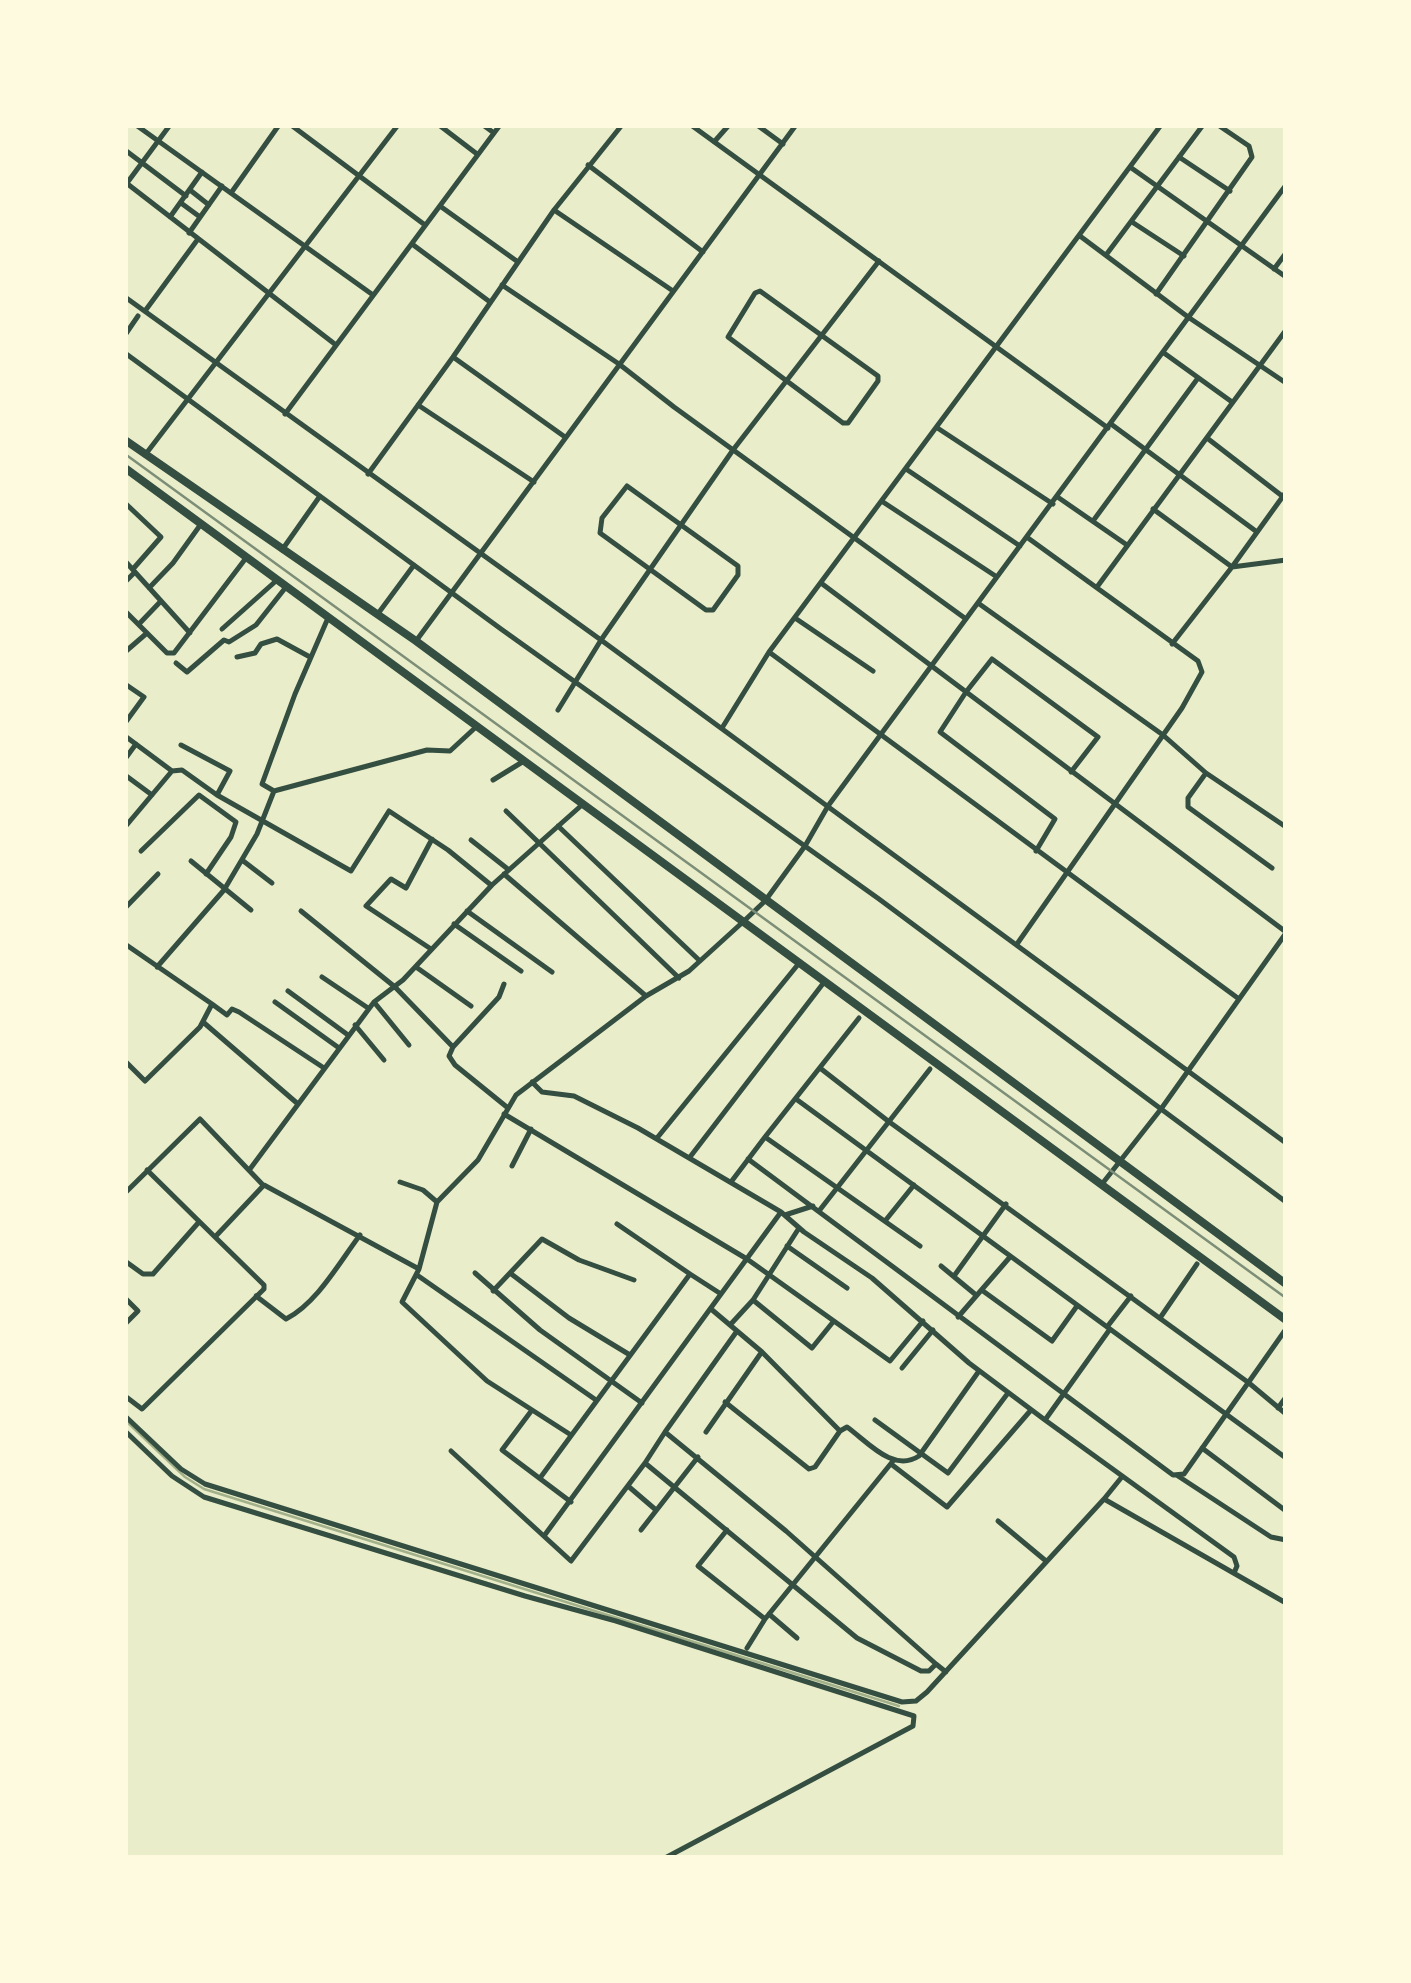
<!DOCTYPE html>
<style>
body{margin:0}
#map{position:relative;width:1411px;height:1983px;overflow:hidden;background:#e9edc9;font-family:"Alegreya Sans",sans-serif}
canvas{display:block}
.frame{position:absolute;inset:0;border:128px solid #fefae0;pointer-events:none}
</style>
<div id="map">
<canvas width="1411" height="1983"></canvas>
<div class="frame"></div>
</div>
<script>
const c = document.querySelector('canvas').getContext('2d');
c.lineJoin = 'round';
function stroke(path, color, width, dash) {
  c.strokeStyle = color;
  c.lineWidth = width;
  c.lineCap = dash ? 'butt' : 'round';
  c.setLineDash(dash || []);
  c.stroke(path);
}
stroke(new Path2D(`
 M125,1420L185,1477L204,1489L899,1706`), '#a3b18a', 2.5);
stroke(new Path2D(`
 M136,125L373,295
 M291,125L425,225
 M439,125L477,154
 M483,125L494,133
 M691,125L1108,428
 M757,125L783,144
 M714,142L729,125
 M125,150L186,196
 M1179,157L1230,191
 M588,165L703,252
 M1130,167L1286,277
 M125,182L336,345
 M127,183L170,125
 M190,190L209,205
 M231,193L279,125
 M181,203L200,217
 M440,206L518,262
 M554,210L673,291
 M170,217L202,172
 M1132,222L1184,256
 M189,233L222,186
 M1080,236L1188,317L1286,383
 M412,244L490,302
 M1106,255L1203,125
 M1274,269L1286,253
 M502,285L619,364L674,407L966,619
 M760,291L878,376V381L848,423H843L728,337L755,293Z
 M1156,294L1252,157L1249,146L1218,125
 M125,297L601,640L1286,1143
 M145,311L198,239
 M125,335L138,316
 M125,353L501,629L879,899L1286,1202
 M1164,353L1232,402
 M453,357L565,437
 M418,405L534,482
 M285,414L500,125
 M1111,424L1257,532
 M939,429L1053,504
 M1207,438L1286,499
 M145,455L398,125
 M906,469L1020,546
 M368,474L453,357L554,210L622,125
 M627,486L738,566V575L713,610H706L600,533L602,518Z
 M1059,498L1127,545
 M883,502L997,577
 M125,503L161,537L133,569
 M1153,509L1232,567L1286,492
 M1093,521L1198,378
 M282,550L320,496
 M125,561L190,633
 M125,582L135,572
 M821,583L1286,932
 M1097,587L1286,330
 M149,588L173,563L201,524
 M978,603L1163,735L1206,773L1286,827
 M125,611L167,653H174L246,558
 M377,615L414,565
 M795,618L873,671
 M139,624L161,601
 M222,629L277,580
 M416,641L796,125
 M1172,644L1232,567L1286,560
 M125,652L147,633
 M769,652L1239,999
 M237,657L255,653L261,644L277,639L310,657
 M176,663L187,672L224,640L229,642L256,625L286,587
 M125,684L144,697L125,723
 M558,710L601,640L733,450L879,261
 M722,728L769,652L1161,125
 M125,736L172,771
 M181,745L230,771L217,795
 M125,759L136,744
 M1206,773L1188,798V807L1272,868
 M125,775L152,795
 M493,780L524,761
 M274,791L427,750L450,751L476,727
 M506,811L679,978
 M558,826L700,961
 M125,827L172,771L182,770L217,795L351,871L389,811L448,850L491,885
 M471,840L509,870
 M141,851L199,795L236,822L231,837L206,874
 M1036,851L1055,819L940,732L966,692L992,659L1098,737L1071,772
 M242,860L272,883
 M191,861L251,910
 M504,874L646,996
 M125,908L158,874
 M301,911L395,987L453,1047
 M467,911L552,972
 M454,924L521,971
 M125,944L212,1004L200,1027L145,1081L125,1061
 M1017,944L1182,708L1202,672L1198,661L1028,538
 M431,949L366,906L391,879L406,888L432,839
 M157,967L224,890L257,834L274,791L262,784L295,694L328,618
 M416,967L471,1006
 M322,977L368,1008
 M504,984L499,997L453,1047L449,1056L455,1065L508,1108
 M288,991L348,1035
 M275,1002L339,1048
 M374,1002L409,1045
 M212,1004L227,1015L232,1009L239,1012L324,1068
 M859,1018L765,1137L920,1246
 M203,1022L298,1104
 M355,1025L384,1060
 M820,1068L888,1121L1249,1383L1286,1414
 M532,1082L542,1092L574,1096L638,1128L781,1212
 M796,1099L1286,1458
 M504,1114L747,1259L890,1361L923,1321
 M657,1138L800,962
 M690,1157L825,981
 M748,1159L1173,1475L1184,1474L1286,1329
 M512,1166L531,1129
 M250,1169L374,1002L403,980L492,885L583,804
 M147,1170L215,1237
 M400,1182L423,1190L437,1202
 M731,1182L765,1137
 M1102,1184L1161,1109L1286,933
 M125,1193L200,1119L263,1185
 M819,1211L930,1069
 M785,1215L813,1206
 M885,1221L914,1185
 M617,1224L690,1274
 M787,1246L847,1288
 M125,1261L143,1274H153L199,1222
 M941,1266L976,1295
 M475,1273L540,1330L642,1403
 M510,1273L569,1318L630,1355
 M417,1275L596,1400
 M954,1276L1006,1204
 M493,1291L542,1239L579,1260L634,1280
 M983,1291L1052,1341L1077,1306
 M256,1296L286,1319C317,1303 339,1263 360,1235
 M125,1298L138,1311L125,1324
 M753,1300L812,1348L833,1322
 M711,1309L762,1352L840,1431L847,1427C868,1442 893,1473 919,1456L979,1371
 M958,1317L1010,1257
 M1160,1318L1197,1264
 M730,1325L753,1300L799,1228
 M1107,1327L1131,1296
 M1110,1329L1045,1420L1234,1557L1237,1566L1234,1573
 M737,1331L665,1432L786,1531L936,1664
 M902,1368L933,1330
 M125,1396L142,1409L264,1289V1285L215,1237L264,1185L419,1269
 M725,1402L809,1469L815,1467L840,1431
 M1278,1408L1286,1397
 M532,1410L502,1450L571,1502
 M125,1416L181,1469L205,1484L902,1702L916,1701L927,1692L1104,1499L1286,1603
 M875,1420L948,1473L1008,1393
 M125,1431L172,1476L204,1497L525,1596L616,1621L914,1716L913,1726L665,1858
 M665,1432L645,1463L857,1638L921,1671H929L936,1664L946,1672
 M706,1432L761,1353
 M571,1435L487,1381L402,1302L419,1269L437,1202L478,1160L516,1095L646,996L689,971L744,921L765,901L805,846L828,806L1286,185
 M1202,1448L1286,1511
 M451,1451L571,1561L645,1463
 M891,1464L947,1507L1031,1410
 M1178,1476L1271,1537L1286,1540
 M540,1478L690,1274L721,1294
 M628,1486L656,1510
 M1104,1499L1121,1478
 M998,1521L1046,1561
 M641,1530L698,1457
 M727,1530L698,1566L765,1619L893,1461
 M544,1536L781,1212L804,1232L872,1278L969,1363L1045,1420
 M769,1614L797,1638
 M747,1648L765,1619`), '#344e41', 5);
stroke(new Path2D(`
 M125,440L416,641L1286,1284
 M125,468L1286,1320`), '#344e41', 8);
stroke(new Path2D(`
 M125,454L1286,1298`), '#7c8e77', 2.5);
</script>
